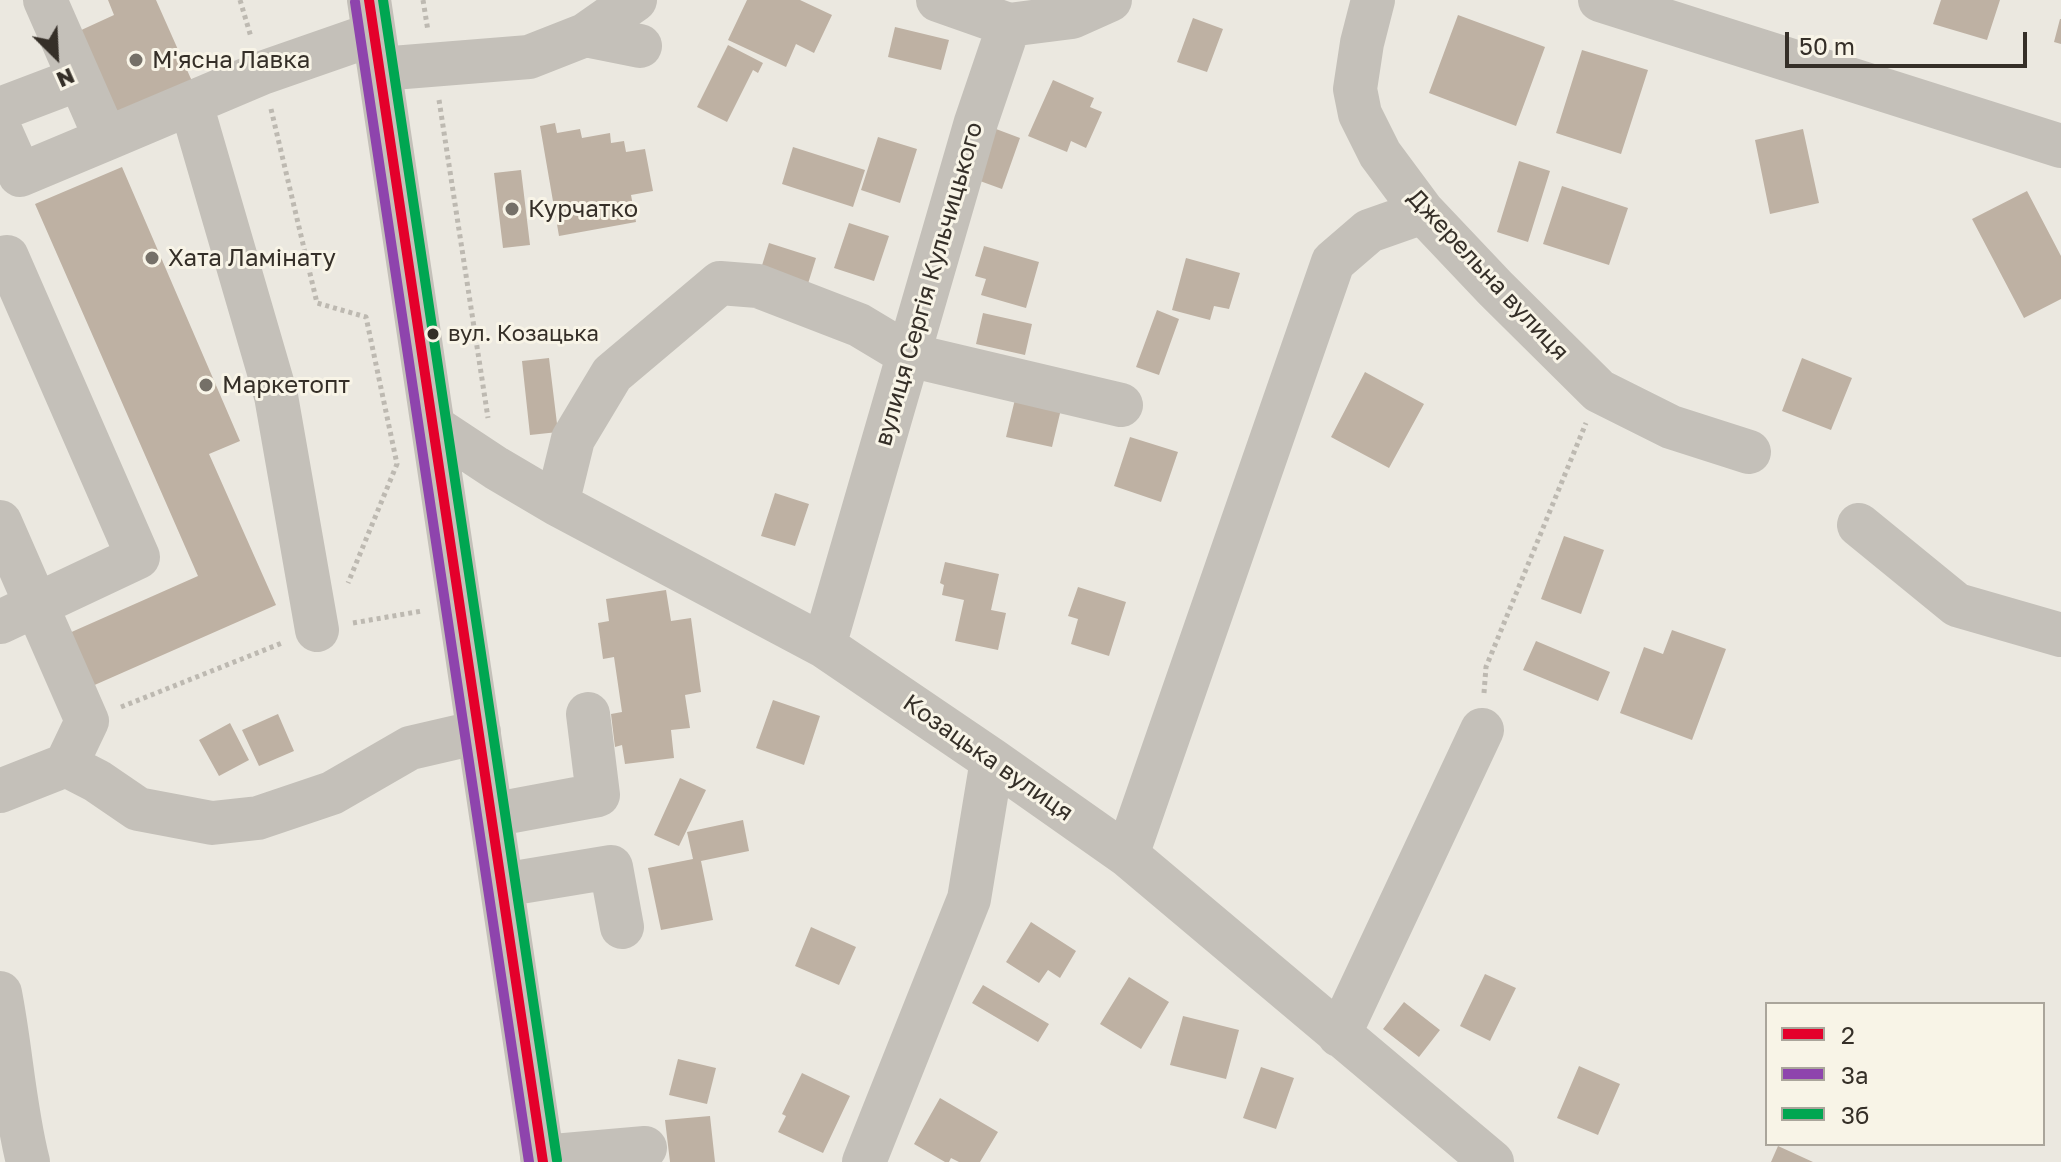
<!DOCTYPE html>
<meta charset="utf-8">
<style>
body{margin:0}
#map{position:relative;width:2061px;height:1162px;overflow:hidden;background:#ebe8e0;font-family:"Golos Text",sans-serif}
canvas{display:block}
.legend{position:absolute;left:1765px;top:1002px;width:280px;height:144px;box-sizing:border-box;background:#f8f4e7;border:2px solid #aaa59b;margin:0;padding:10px 14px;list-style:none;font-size:24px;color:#352f28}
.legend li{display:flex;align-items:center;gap:16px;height:40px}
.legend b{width:40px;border:2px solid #aaa59b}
.north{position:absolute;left:16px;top:16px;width:80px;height:80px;-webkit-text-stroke:6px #f8f4e7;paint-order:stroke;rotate:156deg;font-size:22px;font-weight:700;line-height:32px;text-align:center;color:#352f28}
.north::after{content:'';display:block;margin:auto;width:28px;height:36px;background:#352f28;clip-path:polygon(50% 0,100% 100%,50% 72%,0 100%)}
.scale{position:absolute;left:1785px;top:32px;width:242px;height:36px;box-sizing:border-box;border:4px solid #352f28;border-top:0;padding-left:10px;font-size:24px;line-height:28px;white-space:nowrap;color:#352f28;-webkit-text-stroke:6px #f8f4e7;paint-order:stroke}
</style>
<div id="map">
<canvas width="2061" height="1162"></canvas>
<ul class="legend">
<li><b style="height:10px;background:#e4002b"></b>2</li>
<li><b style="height:10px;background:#8e44ad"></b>3а</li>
<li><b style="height:10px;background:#00a651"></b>3б</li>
</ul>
<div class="north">N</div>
<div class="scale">50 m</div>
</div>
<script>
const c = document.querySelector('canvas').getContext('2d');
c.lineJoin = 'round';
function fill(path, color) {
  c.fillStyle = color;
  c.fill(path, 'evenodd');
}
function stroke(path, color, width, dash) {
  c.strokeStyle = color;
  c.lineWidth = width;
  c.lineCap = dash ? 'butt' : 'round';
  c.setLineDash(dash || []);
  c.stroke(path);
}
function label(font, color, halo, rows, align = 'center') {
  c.font = font + ' "Golos Text",sans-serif';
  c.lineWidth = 6;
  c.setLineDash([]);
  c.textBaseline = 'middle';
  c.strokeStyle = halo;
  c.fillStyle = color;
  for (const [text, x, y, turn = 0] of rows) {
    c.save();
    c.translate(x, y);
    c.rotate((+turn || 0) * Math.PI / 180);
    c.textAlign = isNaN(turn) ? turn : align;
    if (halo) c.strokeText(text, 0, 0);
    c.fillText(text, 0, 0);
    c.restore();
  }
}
fill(new Path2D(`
 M108,0H156L195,88L117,122L77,32L114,15Z
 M747,0H800L832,15L814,53L796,44L786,67L728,40Z
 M1941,0H2000L1987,40L1933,24Z
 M1458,15L1545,47L1516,126L1429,93Z
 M1193,18L1223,29L1207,72L1177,62Z
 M2060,19H2061V44L2054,42Z
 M895,27L949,40L941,70L888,57Z
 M728,45L763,63L758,73L753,70L727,122L697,107Z
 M1582,50L1648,70L1621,154L1556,133Z
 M1053,80L1094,98L1090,107L1102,112L1086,148L1071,141L1067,152L1028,136Z
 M555,123L557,133L580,129L582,138L610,133L611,143L624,141L626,152L645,149L653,191L631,195L636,222L559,236L540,126Z
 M988,126L1020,138L1002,189L969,177Z
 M1803,129L1819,203L1770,214L1755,140Z
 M878,137L917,149L900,203L861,190Z
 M793,147L865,170L853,207L782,184Z
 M1519,161L1550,171L1528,242L1497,232Z
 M122,167L240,441L209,454L276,605L81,691L58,638L198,576L35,204Z
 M521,170L530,245L503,248L494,173Z
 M1562,186L1628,208L1609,265L1543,244Z
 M2027,191L2061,256V299L2024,318L1972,219Z
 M849,223L889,236L874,281L834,268Z
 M769,243L816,258L806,290L759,275Z
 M984,246L1039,262L1026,308L981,295L986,279L975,276Z
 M1186,258L1240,273L1229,309L1214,306L1210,320L1172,310Z
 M1157,310L1179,319L1159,375L1136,367Z
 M983,313L1032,324L1025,355L976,344Z
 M549,358L558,432L530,435L522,361Z
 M1802,358L1852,378L1831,430L1782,411Z
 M1365,372L1424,404L1389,468L1331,437Z
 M1016,395L1062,405L1052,447L1006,437Z
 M1130,437L1178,452L1161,502L1114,486Z
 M775,493L809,504L795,546L761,536Z
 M1564,536L1604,550L1581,614L1541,599Z
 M945,562L999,574L991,610L1006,613L998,650L955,641L964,600L942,595L944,585L940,583Z
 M1078,587L1126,602L1109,656L1071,644L1078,619L1068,616Z
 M666,590L671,621L691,618L701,692L685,695L690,728L671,730L674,758L625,764L622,745L615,747L611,714L622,712L614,657L603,659L598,623L609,621L606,599Z
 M1672,630L1726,649L1692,740L1620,713L1644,647L1663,654Z
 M1536,641L1610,672L1598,701L1523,670Z
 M773,700L820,716L804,765L756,748Z
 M278,714L294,751L259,766L242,730Z
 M230,723L249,760L219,776L199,740Z
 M680,778L706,790L679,846L654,835Z
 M743,820L749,851L701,861L713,920L661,930L648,868L693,859L687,832Z
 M1031,922L1076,951L1060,978L1048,970L1039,983L1006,962Z
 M811,927L856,947L839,985L795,966Z
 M1485,974L1516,988L1490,1041L1460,1026Z
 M1129,977L1169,1002L1141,1049L1100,1024Z
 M983,985L1049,1024L1038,1042L972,1003Z
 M1404,1002L1440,1030L1419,1057L1383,1029Z
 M1183,1016L1239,1030L1226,1079L1170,1065Z
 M678,1059L716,1068L707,1104L669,1095Z
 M1579,1066L1620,1084L1598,1135L1557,1118Z
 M1261,1067L1294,1078L1276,1129L1243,1118Z
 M802,1073L850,1096L823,1153L778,1132L786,1116L782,1114Z
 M940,1098L998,1132L980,1162H959L951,1158L949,1162H945L914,1144Z
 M710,1116L715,1162H670L665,1120Z
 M1778,1146L1813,1162H1771Z`), '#beb1a3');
stroke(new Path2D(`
 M240,0L251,37
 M423,0L428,31
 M439,100L488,418
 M271,109L317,303L366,317L397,464L348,583
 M353,623L422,611
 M1484,693L1486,667L1586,423
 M121,707L282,643`), '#bdb9b1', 5, [4, 4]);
stroke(new Path2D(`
 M45,0L106,139L262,73L374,34
 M369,0L543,1162
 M938,0L1009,25
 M1373,0L1362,43L1355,89L1360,114L1380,154L1423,212L1495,288L1599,391L1671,427L1749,452
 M1600,0L2061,146
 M585,35L640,46
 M380,69L529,57L585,35L635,0
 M191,104L276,396L317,630
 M0,109L79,79
 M0,130L20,175L106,139
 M0,259L7,257L138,557L0,622
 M434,427L496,468L557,504L824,646L992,760L1127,855L1492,1162
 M557,504L573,439L612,374L720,283L758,286L859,325L909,355L1121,405
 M0,522L87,721L66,765L0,791
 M1859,525L1957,605L2061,635
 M824,646L976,122L1009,25L1072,17L1110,0
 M66,765L97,781L138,809L212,823L258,818L332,793L410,748L479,732
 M491,815L598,795L588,714
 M1127,855L1333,262L1369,231L1423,212
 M502,885L611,867L622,927
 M0,993C11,1049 14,1107 28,1162
 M1339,1035L1482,730
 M542,1157L645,1148
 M864,1162L969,899L992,760`), '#c4c0b9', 44);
stroke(new Path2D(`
 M369,0L543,1162`), '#e4002b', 10);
stroke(new Path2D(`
 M355,2L529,1162`), '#8e44ad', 10);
stroke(new Path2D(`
 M383,0L557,1160`), '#00a651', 10);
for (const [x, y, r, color] of [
 [136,60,8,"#757068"],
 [512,209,8,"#757068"],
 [152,258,8,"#757068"],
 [433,334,7,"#352f28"],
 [206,385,8,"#757068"]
]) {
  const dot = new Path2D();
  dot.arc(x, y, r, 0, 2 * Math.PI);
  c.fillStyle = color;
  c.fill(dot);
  stroke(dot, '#f8f4e7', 3);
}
label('22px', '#352f28', '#f8f4e7', [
 ["вул. Козацька",448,334]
], 'left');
label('24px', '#352f28', '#f8f4e7', [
 ["М'ясна Лавка",152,60],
 ["Курчатко",528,209],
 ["Хата Ламінату",168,258],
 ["Маркетопт",222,385]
], 'left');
label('24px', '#352f28', '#f8f4e7', [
 ["Джерельна вулиця",1488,275,47],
 ["вулиця Сергія Кульчицького",929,284,-74],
 ["Козацька вулиця",988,758,35]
]);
</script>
